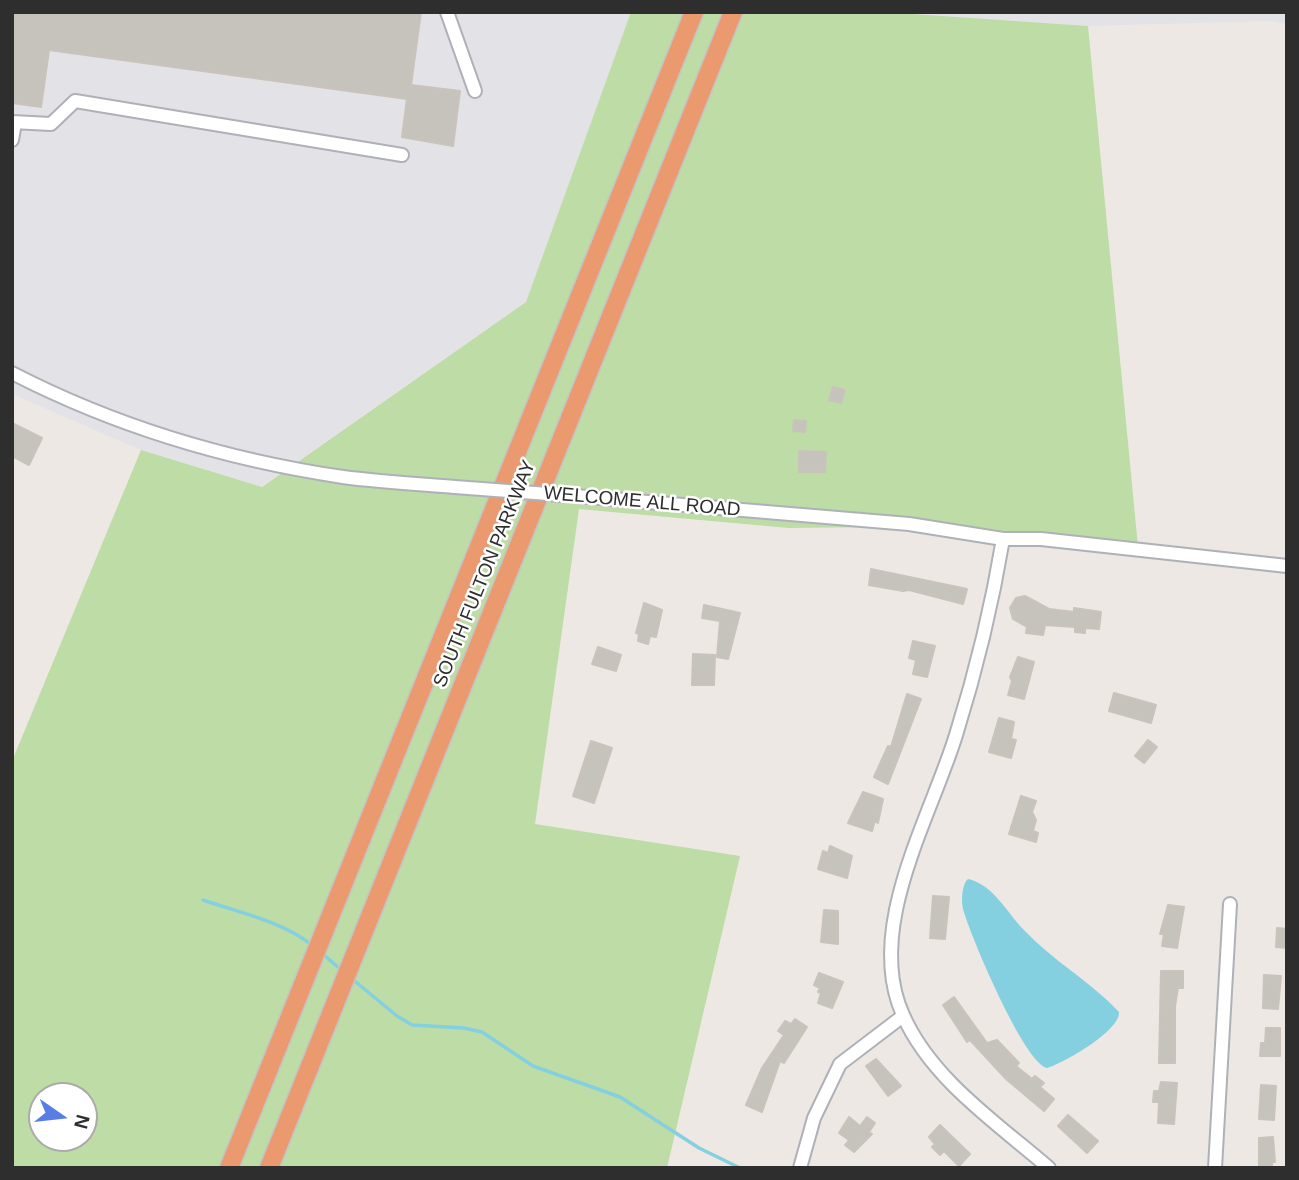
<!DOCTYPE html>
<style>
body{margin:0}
#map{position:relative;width:1299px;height:1180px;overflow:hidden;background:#ede8e3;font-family:Helvetica,sans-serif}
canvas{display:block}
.frame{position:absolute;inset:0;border:14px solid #2e2e2e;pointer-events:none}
.north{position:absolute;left:28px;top:1082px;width:70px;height:70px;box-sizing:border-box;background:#fff;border:2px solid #ababab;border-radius:50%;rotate:104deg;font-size:19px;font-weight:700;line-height:28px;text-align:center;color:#2e2e2e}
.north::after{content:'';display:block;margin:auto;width:24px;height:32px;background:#587ee5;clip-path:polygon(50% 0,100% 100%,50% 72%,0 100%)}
</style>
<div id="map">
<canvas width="1299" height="1180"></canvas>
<div class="frame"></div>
<div class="north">N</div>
</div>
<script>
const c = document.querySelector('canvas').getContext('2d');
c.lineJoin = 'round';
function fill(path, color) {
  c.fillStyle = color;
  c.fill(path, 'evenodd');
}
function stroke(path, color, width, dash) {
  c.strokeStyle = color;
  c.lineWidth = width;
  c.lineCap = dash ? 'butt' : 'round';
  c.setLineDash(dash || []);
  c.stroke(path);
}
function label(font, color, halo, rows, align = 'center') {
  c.font = font + ' Helvetica,sans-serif';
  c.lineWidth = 5;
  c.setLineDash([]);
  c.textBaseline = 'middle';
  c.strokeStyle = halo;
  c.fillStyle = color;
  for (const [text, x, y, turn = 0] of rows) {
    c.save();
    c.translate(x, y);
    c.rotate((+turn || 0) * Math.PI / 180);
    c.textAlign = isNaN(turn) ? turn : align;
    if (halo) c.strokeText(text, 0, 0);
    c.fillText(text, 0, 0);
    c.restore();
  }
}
fill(new Path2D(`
 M12,12H631L526,302L261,487L141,450L12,394Z
 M884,12H1287V24L1267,21L1088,26Z`), '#e3e2e7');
fill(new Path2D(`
 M631,12H884L1088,26L1138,547L878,527L789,528L579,509L535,824L740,856L667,1168H12V761L141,450L262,487L526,302ZM42,1096H84V1138H42Z`), '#bddca6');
fill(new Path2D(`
 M968,879C994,885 1007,913 1024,930C1053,961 1090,981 1119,1012C1120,1031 1064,1063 1047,1068C1024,1063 970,935 963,909C961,900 962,884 968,879Z`), '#84d0e1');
stroke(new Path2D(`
 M203,900C240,913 282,921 313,946
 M322,953L342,971
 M351,978L397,1016L412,1025L464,1028L482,1032L533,1066L620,1097L699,1148L740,1168`), '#84d0e1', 3.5);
const building = new Path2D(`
 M12,12H421L411,85L460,91L453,146L402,137L407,99L49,50L41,107L12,103Z
 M833,387L845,390L841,403L829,400Z
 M794,420L806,421L805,432L793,431Z
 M12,423L42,438L29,465L12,456Z
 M799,451L826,452L825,472H799Z
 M871,569L967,589L963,604L909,590L903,591L869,585Z
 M1025,596L1049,609L1074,612V608L1101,612L1099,629L1085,628V633L1075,632V627L1045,625L1043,635L1026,633L1027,627L1013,619L1010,608L1016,598Z
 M644,603L662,610L656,637L650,636L648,644L638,641L639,634L636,633Z
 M704,605L740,613L728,659L717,657L720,621L702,618Z
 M913,641L935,646L927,677L913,674L916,660L909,658Z
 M598,647L621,655L616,671L592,664Z
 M693,654L715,655L714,685H692Z
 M1018,657L1034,662L1024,699L1008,695L1012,681L1010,677Z
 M1114,693L1156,705L1151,723L1109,711Z
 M907,694L921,699L888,784L874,777L888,746L891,747Z
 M999,718L1014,722L1011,739L1016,740L1011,758L989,752Z
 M1148,740L1157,747L1144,763L1135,756Z
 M591,741L612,748L594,803L573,796Z
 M863,792L883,799L878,823L875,821L872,831L848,823Z
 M1021,796L1036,801L1032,812L1036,820L1033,831L1038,833L1036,842L1009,834Z
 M830,846L852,856L847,878L818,869L823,851L828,853Z
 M933,896L949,897L945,939L930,938Z
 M1168,905L1184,907L1177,948L1162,946L1164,934H1160Z
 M824,910L838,911V944L821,942Z
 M1277,928L1287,929V948L1276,947Z
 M1161,971H1183V988H1178L1175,1006V1063H1159Z
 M819,973L843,982L832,1008L818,1003L821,993L818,992L820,988L814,985Z
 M1264,975L1281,976L1278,1009L1263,1008Z
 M954,997L987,1043L997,1040L1019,1063L1016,1066L1032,1079L1035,1076L1044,1083L1040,1087L1054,1099L1044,1111L1006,1079L970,1040L967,1042L943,1005Z
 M795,1019L807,1027L784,1063L780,1061L762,1112L746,1105L762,1068L784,1035L778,1031L785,1021L791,1024Z
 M1266,1028H1280V1056H1260L1261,1043H1265Z
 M876,1059L901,1086L888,1096L866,1066Z
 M1161,1082L1177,1083L1174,1124L1158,1123L1159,1102H1153L1154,1091H1159Z
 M1261,1085L1276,1086L1274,1120L1259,1119Z
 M1068,1115L1098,1141L1087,1153L1058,1126Z
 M849,1117L860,1126L867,1117L875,1123L869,1132L872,1134L854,1152L845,1145L849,1140L839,1133Z
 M940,1125L970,1154L959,1166L944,1151L940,1155L932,1147L935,1144L929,1137Z
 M1273,1137L1275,1162H1272V1168H1259V1138Z`);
fill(building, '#c6c3bd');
stroke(building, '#c9c3bc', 2);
const minor = new Path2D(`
 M447,12L475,91
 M12,122L51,124L75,101L402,155
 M12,140L15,123
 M12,373C115,426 228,460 343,477C380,482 418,484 455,487
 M588,497L909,524L1003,539H1041L1287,566
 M1003,539C992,605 976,671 956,735C930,819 864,929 903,1015C931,1079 997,1123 1049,1168
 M800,1168L814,1118L840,1064L903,1016
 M1215,1168L1230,904`);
const highway = new Path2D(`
 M229,1168L694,12
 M269,1168L733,12`);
stroke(minor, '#afb1b8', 16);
stroke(highway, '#c4c4c4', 21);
stroke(minor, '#fff', 12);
stroke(highway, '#eb9a6f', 18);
const minorBridge = new Path2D(`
 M455,487L588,497`);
stroke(minorBridge, '#afb1b8', 16, []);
stroke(minorBridge, '#fff', 12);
label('19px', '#2e2e2e', '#fff', [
 ["WELCOME ALL ROAD",642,502,5],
 ["SOUTH FULTON PARKWAY",485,574,-68]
]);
</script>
